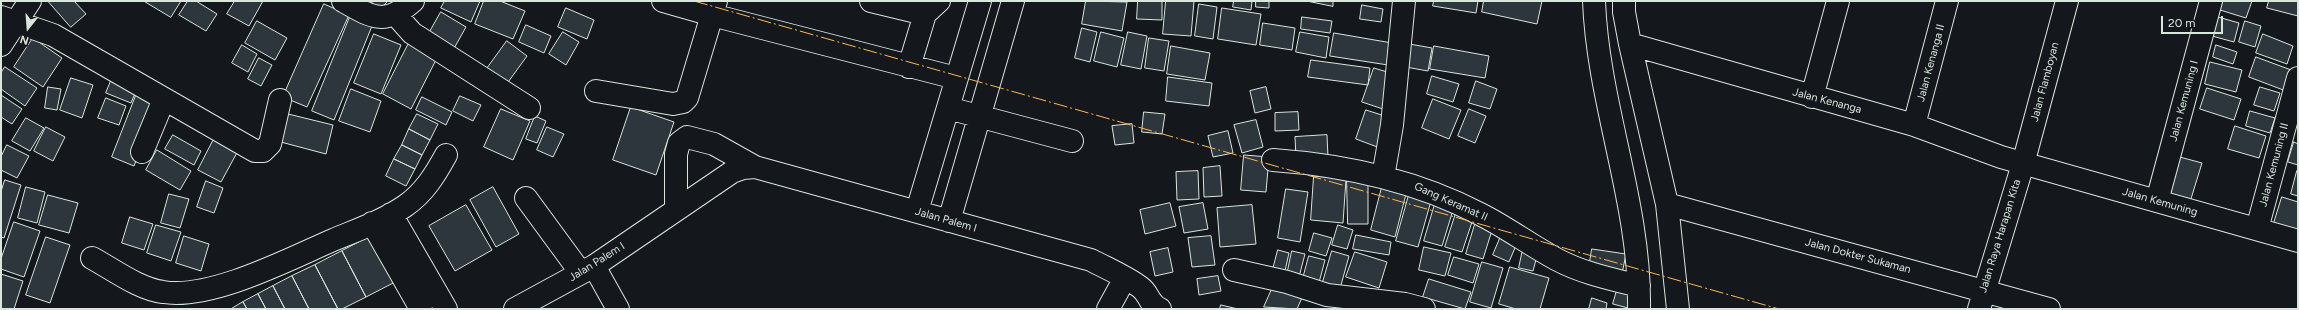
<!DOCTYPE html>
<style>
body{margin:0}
#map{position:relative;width:2299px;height:310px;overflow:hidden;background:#14181c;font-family:Figtree,sans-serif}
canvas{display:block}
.frame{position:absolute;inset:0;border:2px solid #d8e6dc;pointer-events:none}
.north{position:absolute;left:8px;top:8px;width:40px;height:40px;-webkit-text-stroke:3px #14181c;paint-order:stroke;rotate:197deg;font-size:11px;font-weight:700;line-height:16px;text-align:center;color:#d8e6dc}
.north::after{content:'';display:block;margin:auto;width:14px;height:18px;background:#d8e6dc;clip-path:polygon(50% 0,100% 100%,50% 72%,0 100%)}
.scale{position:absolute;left:2161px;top:16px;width:62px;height:18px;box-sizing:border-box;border:2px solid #d8e6dc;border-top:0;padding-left:5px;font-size:12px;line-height:14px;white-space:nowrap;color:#d8e6dc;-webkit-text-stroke:3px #14181c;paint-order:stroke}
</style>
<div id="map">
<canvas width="2299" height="310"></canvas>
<div class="frame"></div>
<div class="north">N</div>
<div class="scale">20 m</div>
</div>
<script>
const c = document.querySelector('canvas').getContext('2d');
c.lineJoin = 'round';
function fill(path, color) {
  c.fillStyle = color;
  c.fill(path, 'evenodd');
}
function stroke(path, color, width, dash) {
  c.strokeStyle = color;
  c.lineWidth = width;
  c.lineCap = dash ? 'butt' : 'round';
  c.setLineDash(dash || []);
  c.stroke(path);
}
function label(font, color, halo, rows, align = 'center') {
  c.font = font + ' Figtree,sans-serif';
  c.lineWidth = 3;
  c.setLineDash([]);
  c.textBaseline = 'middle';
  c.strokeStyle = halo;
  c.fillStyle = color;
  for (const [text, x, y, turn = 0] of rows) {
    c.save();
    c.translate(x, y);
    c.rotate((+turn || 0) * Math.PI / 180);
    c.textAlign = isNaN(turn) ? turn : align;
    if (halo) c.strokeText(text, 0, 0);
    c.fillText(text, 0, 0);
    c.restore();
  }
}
const building = new Path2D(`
 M48,1H74L86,14L71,27Z
 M144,1H181L171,17Z
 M188,1H196L217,14L206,31L179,15Z
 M235,1H263L249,26L227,14Z
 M371,1H388L379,10Z
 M445,1H480L471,22L441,8Z
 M484,1H500L525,11L513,39L475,24Z
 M1086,1L1127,2L1122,31L1082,24Z
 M1138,1H1162V20L1137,19Z
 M1166,1H1194L1191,36L1163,34Z
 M1234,1H1252L1251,10L1233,7Z
 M1256,1H1269V8L1256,7Z
 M1307,1H1333V6Z
 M1434,1H1478L1476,13L1433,6Z
 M1484,1H1542L1537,24L1482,12Z
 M2223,1H2252L2246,18L2220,10Z
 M2269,1H2298V16L2267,8Z
 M324,4L349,15L307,107L283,97Z
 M1199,4L1217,7L1213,39L1195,36Z
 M1362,5L1383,9L1381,22L1360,19Z
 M566,8L594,20L587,39L558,27Z
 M1222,8L1261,14L1256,45L1218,39Z
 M352,12L374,21L334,120L312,111Z
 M441,12L466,27L452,52L427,37Z
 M1302,17L1332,21L1330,33L1301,29Z
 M2218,17L2239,23L2234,42L2212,36Z
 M257,21L287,38L275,60L245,43Z
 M2245,21L2261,26L2255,47L2239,42Z
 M1263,23L1295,28L1292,50L1260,45Z
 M526,25L551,36L544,53L519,42Z
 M1082,28L1097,32L1090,62L1075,58Z
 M563,32L579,42L566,65L549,54Z
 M1101,32L1124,38L1117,67L1094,61Z
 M1128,32L1147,36L1141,69L1121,65Z
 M1300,32L1329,37L1326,58L1296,52Z
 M1334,33L1392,43L1388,65L1330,56Z
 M374,34L401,45L381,94L354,83Z
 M2263,34L2293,46L2287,64L2256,53Z
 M33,38L62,58L43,87L14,67Z
 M1149,38L1169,41L1164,71L1145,68Z
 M410,41L438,56L411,109L383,94Z
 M507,41L527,56L506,85L486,70Z
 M1404,43L1432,48L1428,71L1400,66Z
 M242,45L257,54L248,72L232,63Z
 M2216,45L2237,52L2233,64L2213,57Z
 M1171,46L1210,53L1205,80L1167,74Z
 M1434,46L1489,56L1485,78L1430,69Z
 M2256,57L2294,71L2286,91L2249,77Z
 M259,58L272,65L261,86L248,79Z
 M1311,60L1370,68L1368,85L1308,77Z
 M2210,62L2242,70L2236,92L2205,84Z
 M5,67L37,88L25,106L1,89V73Z
 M1374,68L1397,75L1386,110L1362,102Z
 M1432,76L1459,84L1453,102L1427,94Z
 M1168,77L1212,83L1209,106L1166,101Z
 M71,78L93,85L82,118L60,110Z
 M111,81L136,91L131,103L106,93Z
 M1476,81L1497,89L1490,109L1469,103Z
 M48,87L61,89L57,110L45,108Z
 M1266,87L1271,109L1255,113L1250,91Z
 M2260,87L2280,93L2274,111L2254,105Z
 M2207,88L2241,99L2234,120L2200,109Z
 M351,89L381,101L370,132L339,121Z
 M137,93L159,101L134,166L112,157Z
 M1,95L22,109L12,124L1,117Z
 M460,96L481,105L473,121L453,111Z
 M422,97L452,112L446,125L416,110Z
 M106,98L126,106L119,125L98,118Z
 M1433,99L1461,110L1449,139L1422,128Z
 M631,107L674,122L656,175L613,160Z
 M501,109L530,121L513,160L484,147Z
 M1469,109L1486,116L1475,143L1458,136Z
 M1366,110L1391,118L1380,148L1356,139Z
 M2250,111L2275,118L2270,133L2246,126Z
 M1144,112L1165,114L1162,134L1142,132Z
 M1298,112L1299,130L1275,131V113Z
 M284,113L333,125L326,154L277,141Z
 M417,114L438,124L430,140L409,129Z
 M535,116L546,121L537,143L526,139Z
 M26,118L44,128L30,151L12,141Z
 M1256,120L1263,147L1242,153L1234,125Z
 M1132,124L1134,143L1115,145L1112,126Z
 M2235,126L2266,136L2259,158L2228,149Z
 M46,127L65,137L53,161L34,151Z
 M547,127L564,134L553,157L537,150Z
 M409,129L430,140L422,155L402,145Z
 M1228,131L1233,153L1213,157L1208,136Z
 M173,135L201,151L194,165L165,149Z
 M1327,135L1328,157L1296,158L1295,137Z
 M215,137L239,149L221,182L198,170Z
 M2294,142L2298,144V165L2288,162Z
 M7,145L29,156L17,178L1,170V157Z
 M402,145L422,155L415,169L394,159Z
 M157,150L191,171L180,190L146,170Z
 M1244,155L1269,157L1266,192L1241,190Z
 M2176,156L2202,163L2190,202L2165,195Z
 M394,159L415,169L406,186L386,176Z
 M1220,166L1222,196L1204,197L1203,168Z
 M1198,171L1199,199L1177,200L1176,172Z
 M2297,171L2298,172V196L2291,194Z
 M1314,176L1346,179L1343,223L1311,220Z
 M5,180L21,185L4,238L1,237V192Z
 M1347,180H1368V224H1348Z
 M206,181L223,188L214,213L197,207Z
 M26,187L45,192L37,223L18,218Z
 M493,187L519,234L496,247L470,200Z
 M1382,187L1406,194L1395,237L1371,230Z
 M1286,189L1308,192L1300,242L1278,238Z
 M169,194L189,199L180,228L161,223Z
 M48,195L78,203L69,233L39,225Z
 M1409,195L1431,201L1418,247L1396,241Z
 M2282,197L2298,202V231L2274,223Z
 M1170,203L1176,226L1145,234L1140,210Z
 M1203,203L1208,229L1184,233L1179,207Z
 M1435,204L1453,210L1442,246L1424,241Z
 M466,205L492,250L455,271L429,226Z
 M1252,205L1256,244L1220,247L1217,208Z
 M1456,213L1473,219L1462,252L1445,247Z
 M130,217L153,224L144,250L122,243Z
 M1476,221L1493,227L1483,259L1466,254Z
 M14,222L40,231L24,277L1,269V259Z
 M156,225L181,232L171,261L147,253Z
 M1338,225L1353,230L1347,249L1332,245Z
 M1314,233L1332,238L1326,256L1309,251Z
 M1356,235L1391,242L1389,255L1353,249Z
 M184,236L209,244L201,271L176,263Z
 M371,236L395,282L366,297L342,251Z
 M1211,236L1215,265L1192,267L1188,238Z
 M1501,236L1517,243L1509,262L1493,255Z
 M46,237L70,245L50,303L26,295Z
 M1424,247L1451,253L1445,276L1419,270Z
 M1168,248L1173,272L1155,276L1150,252Z
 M1523,249L1538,252L1533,271L1519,268Z
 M1592,249L1626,254L1622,274L1589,268Z
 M1278,250L1289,253L1284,275L1272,273Z
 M342,251L366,297L342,309H338L315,265Z
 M1292,251L1305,254L1299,277L1287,275Z
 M1332,251L1349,256L1338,296L1320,292Z
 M1355,252L1387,262L1379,288L1346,277Z
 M1309,256L1325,260L1317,290L1301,286Z
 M1454,257L1479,264L1473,283L1448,275Z
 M1482,262L1503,268L1491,308L1470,302Z
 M315,265L338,309H309L292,276Z
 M1510,267L1549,278L1540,309H1516L1499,304Z
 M1,274L23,281L14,309H1Z
 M292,276L309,309H285L273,286Z
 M1218,276L1221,291L1199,295L1197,279Z
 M1429,279L1471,292L1465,309L1423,297Z
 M1276,280L1304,293L1297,309L1264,307Z
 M273,286L285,309H266L258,294Z
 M1618,287L1632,290L1628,308L1613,304Z
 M258,294L266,309H247L243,302Z
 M1592,298L1607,303L1606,309H1589Z
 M243,302L247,309H231Z
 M1221,305L1238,309H1220Z`);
fill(building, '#2c363c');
stroke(building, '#d8e6dc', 1);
const minor = new Path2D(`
 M343,1C373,18 385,26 413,1
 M663,1L712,15L716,1
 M871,1L925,14L939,1
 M1594,1C1598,105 1641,204 1639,309
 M1624,1V12L1630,44L1667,204L1678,309
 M396,15L412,33L529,108
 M1,17L53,35L255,151H263L270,144L280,100
 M1630,44L1914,125L2001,157L2298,241
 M1,45L30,1
 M909,67L925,14
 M596,91L673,104L683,102L687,98L712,15L956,78
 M1812,97L1838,1
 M948,108L1072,141
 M1914,125L1947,1
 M142,152L164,99
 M1273,160C1344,165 1417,181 1480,214C1506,227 1530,245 1556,259C1582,273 1611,279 1639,286
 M1383,177L1392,125L1404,1
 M526,198L581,273
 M2157,201L2211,1
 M1667,204L2049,309
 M676,210V154L679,143L687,137L714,144L755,167
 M917,211L980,1
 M391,214L446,309
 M949,221L1013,1
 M372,223L421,309
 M2257,229L2298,78
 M92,258C114,270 139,289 163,292C211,300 289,259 333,240C357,230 383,221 405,206C424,193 435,175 446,155
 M594,266L618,309
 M1234,270L1287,282L1327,295L1405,304L1424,309
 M515,309L594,266L732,172L743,168L755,167L1091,260C1108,269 1125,276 1140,287C1150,294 1148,304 1160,309
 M1108,309L1125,278
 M1979,309L2023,164L2067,1`);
stroke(minor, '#d8e6dc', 24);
stroke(minor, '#14181c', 22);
stroke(new Path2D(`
 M694,1L1779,309`), '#ffb74d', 1, [14, 3, 2, 3]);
label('11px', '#d8e6dc', '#14181c', [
 ["Jalan Kenanga II",1931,63,-75],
 ["Jalan Flamboyan",2045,82,-75],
 ["Jalan Kenanga",1827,101,15],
 ["Jalan Kemuning I",2184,101,-75],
 ["Jalan Kemuning II",2274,165,-75],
 ["Gang Keramat II",1451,202,24],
 ["Jalan Kemuning",2160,202,16],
 ["Jalan Palem I",946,220,16],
 ["Jalan Raya Harapan Kita",2000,236,-73],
 ["Jalan Dokter Sukaman",1858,256,15],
 ["Jalan Palem I",597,262,-32]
]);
</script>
